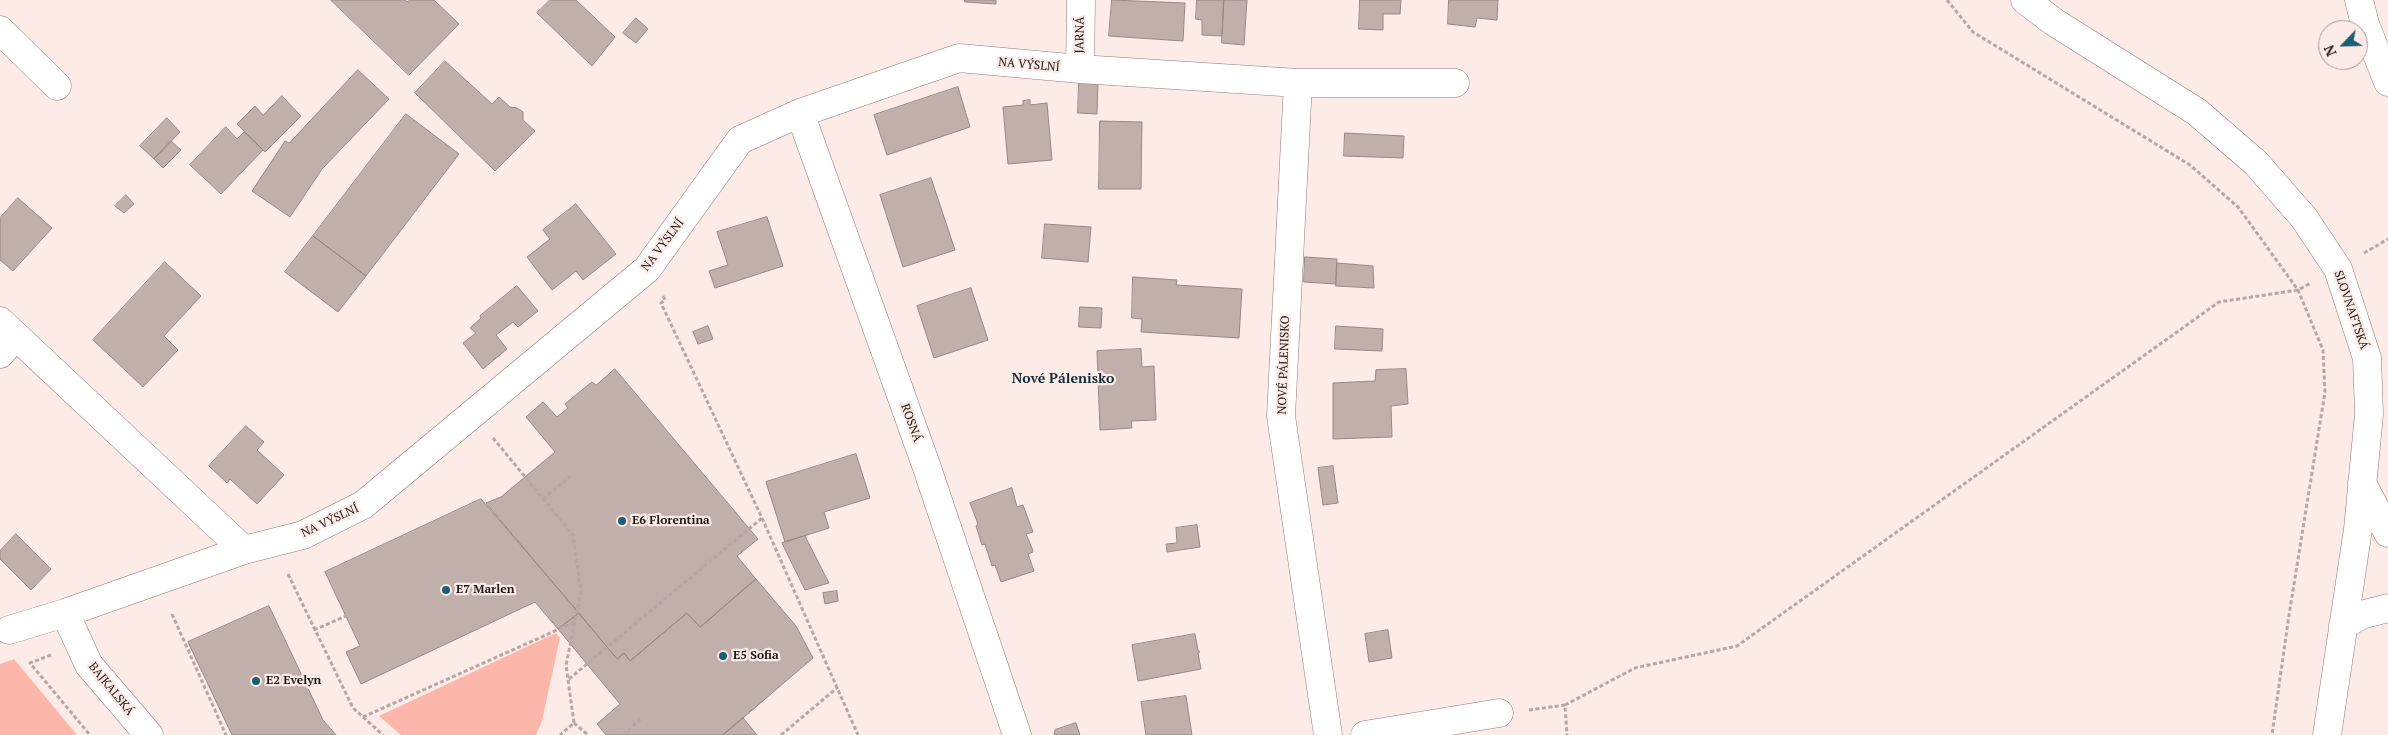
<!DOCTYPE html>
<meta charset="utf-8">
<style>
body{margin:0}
#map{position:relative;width:2388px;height:735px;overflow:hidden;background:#fdebe7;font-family:"PT Serif",serif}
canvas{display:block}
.north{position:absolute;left:2318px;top:20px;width:50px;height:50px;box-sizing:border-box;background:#fdebe7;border:1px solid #a49794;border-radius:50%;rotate:246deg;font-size:14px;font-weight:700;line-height:20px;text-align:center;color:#1f1817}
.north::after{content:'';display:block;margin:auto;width:18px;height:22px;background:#1c5e72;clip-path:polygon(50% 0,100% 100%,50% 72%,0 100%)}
</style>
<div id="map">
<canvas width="2388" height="735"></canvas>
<div class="north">N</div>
</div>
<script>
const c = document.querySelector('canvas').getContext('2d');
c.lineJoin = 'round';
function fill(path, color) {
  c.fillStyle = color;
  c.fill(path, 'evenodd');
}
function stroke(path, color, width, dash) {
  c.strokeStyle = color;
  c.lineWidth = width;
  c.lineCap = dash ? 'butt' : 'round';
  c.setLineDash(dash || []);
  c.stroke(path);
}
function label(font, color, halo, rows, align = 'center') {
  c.font = font + ' "PT Serif",serif';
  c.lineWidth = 4.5;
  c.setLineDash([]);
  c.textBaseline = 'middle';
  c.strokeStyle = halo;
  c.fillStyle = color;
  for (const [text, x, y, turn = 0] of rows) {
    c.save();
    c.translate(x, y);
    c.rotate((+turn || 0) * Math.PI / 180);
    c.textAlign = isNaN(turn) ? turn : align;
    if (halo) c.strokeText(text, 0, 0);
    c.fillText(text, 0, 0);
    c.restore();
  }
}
fill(new Path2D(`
 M556,633L560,638L542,721L536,735H401L379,716Z
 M14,659L77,735H0V664Z`), '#fdb7aa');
const building = new Path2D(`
 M331,0H405L407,2L410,0H434L459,24L409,75Z
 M550,0H576L615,37L592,66L537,13Z
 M965,0H996V4L965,2Z
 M1112,0L1185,3L1183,41L1109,36Z
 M1197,0H1224L1222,36L1202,35V20L1196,19Z
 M1224,0H1247L1244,45L1222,43Z
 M1360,0H1401L1400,14H1383V30L1359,29Z
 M1449,0H1498L1497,20L1477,18L1475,27L1448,24Z
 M636,18L648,29L636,43L623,33Z
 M445,61L492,104L499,97L510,107L517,108L523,112V120L535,131L495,171L415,93Z
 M358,70L389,99L322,169L290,217L252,191L285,141L289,143Z
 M1079,82L1098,83L1097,114L1078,113Z
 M958,87L970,127L887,155L874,115Z
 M282,96L301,116L265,152L237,124L255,106L263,115Z
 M1030,100V105L1047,103L1052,160L1008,164L1003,107L1023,105V101Z
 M406,114L459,154L366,276L313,236Z
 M167,118L180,132L154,159L140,146Z
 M1100,121L1142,122L1141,189H1099Z
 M226,127L237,139L244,132L263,150L221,194L190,165Z
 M1345,133L1404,136L1403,158L1344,156Z
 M171,141L181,150L163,168L154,159Z
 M931,178L955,250L903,267L880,195Z
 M126,195L134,204L124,213L115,206Z
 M18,198L52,228L13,271L0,260V218Z
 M576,204L616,254L583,280L576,271L552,290L527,257L550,239L543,230Z
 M767,217L783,266L715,288L709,271L728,265L717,232Z
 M1045,224L1091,227L1088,262L1042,258Z
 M313,236L366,276L338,312L285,272Z
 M1305,257L1337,259L1336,284L1304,282Z
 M165,262L201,296L164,336L178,350L143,387L93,340Z
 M1337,263L1373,266L1374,288L1336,286Z
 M1133,277L1177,280L1176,285L1242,289L1239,338L1141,332L1142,319L1132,318Z
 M517,286L538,311L518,327L513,322L496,335L507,349L483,369L463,343L476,333L470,328L481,318L480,316Z
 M971,288L988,340L934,358L917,306Z
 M1080,307L1102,308L1101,328L1079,327Z
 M708,326L713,339L698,344L693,332Z
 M1336,326L1383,329L1382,351L1335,349Z
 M1141,349L1142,367L1154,366L1156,420L1131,421L1132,428L1100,430L1097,351Z
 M615,369L758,539L737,556L756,579L700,627L687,613L630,661L624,653L617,659L486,503L501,497L555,452L526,417L543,402L557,417L568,408L565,404L577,394L592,382L596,385Z
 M1406,369L1408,404L1391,406L1392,437L1333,439V383L1375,381L1376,370Z
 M246,426L264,442L257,450L284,475L257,504L230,479L227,483L209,466Z
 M856,454L870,498L824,512L829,528L785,542L766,482Z
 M1333,466L1338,503L1323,505L1318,468Z
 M1012,488L1017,507L1023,505L1033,532L1026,534L1032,548L1033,552L1028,554L1034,571L1001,582L995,565L992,566L985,544L982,545L976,526L978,524L970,503Z
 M481,499L579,613L558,629L535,602L361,684L346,652L360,646L325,572Z
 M1197,525L1200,547L1167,552L1166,544L1177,543L1176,528Z
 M16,534L51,569L31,590L0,559V551Z
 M805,536L829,583L805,590L782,543Z
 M756,579L796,626L813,658L723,735H606L597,724L620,704L558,629L579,613L617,659L624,653L630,661L687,613L700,627Z
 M837,591L838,601L825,604L823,593Z
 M269,606L323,720L336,735H232L188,642Z
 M1388,630L1392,658L1369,662L1365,634Z
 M1195,634L1198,650L1200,652L1198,653L1201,669L1138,681L1132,645Z
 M1186,696L1192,735H1146L1141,702Z
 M743,718L757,735H723Z
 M1076,723L1080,735H1054L1055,730Z`);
fill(building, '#c1afac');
stroke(building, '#998885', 1);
const minor = new Path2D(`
 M2025,0L2054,22L2197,112L2256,163L2304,218L2338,269L2367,358L2369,414L2358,529L2327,735
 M0,30L57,86
 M1080,69L1081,0
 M1298,83L1281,416L1328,735
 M800,113L926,465L1017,735
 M0,321L244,550L303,535L363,505L647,269L740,140L800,113L959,58L1080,69L1298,83H1455
 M0,354L16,336
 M2362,483L2388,533
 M65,613L89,665L149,735
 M2343,626L2361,615L2388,608
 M9,630L65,613L244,550
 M1365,735L1499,713`);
const major = new Path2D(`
 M2359,0L2365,24L2388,82`);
stroke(minor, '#8d7c79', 29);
stroke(major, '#8d7c79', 29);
stroke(new Path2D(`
 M1947,0L1973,32L2190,165L2238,207L2298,290L2323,350L2325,392L2289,615L2272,735
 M2364,253L2388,239
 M663,296L665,300L661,303L762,518L858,735
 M493,438L573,535L581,592L566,665L574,723L560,735
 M543,499L573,474
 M288,574L353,708L383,735
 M172,614L226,735
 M314,630L346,616
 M51,655L30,663L90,735
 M569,679L762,518
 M1565,705L1635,668L1737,646L2219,302L2298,290L2311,283
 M1529,710L1565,705L1567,735
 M363,717L575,622
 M574,723L588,735
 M623,735L642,718
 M781,735L838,687`), '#b6a7a4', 3, [4, 2.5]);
stroke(minor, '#fff', 28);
stroke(major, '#fff', 28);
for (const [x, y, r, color] of [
 [622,521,5,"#1c5e72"],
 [446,590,5,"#1c5e72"],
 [723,656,5,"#1c5e72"],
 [256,681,5,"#1c5e72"]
]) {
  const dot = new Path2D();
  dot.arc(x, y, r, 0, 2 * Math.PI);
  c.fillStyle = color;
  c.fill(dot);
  stroke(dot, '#fdebe7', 2);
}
label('12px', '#1f1817', '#fdebe7', [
 ["JARNÁ",1080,35,-89],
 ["NA VÝSLNÍ",1029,65,5],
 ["NA VÝSLNÍ",663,245,-53],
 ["SLOVNAFTSKÁ",2351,310,71],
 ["NOVÉ PÁLENISKO",1284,365,-88],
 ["ROSNÁ",911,423,70],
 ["NA VÝSLNÍ",330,521,-25],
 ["BAJKALSKÁ",111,689,51]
]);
label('bold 12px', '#1f1817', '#fdebe7', [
 ["E6 Florentina",632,521],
 ["E7 Marlen",456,590],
 ["E5 Sofia",733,656],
 ["E2 Evelyn",266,681]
], 'left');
label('bold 14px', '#0f2e38', '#fdebe7', [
 ["Nové Pálenisko",1063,379]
]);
</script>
